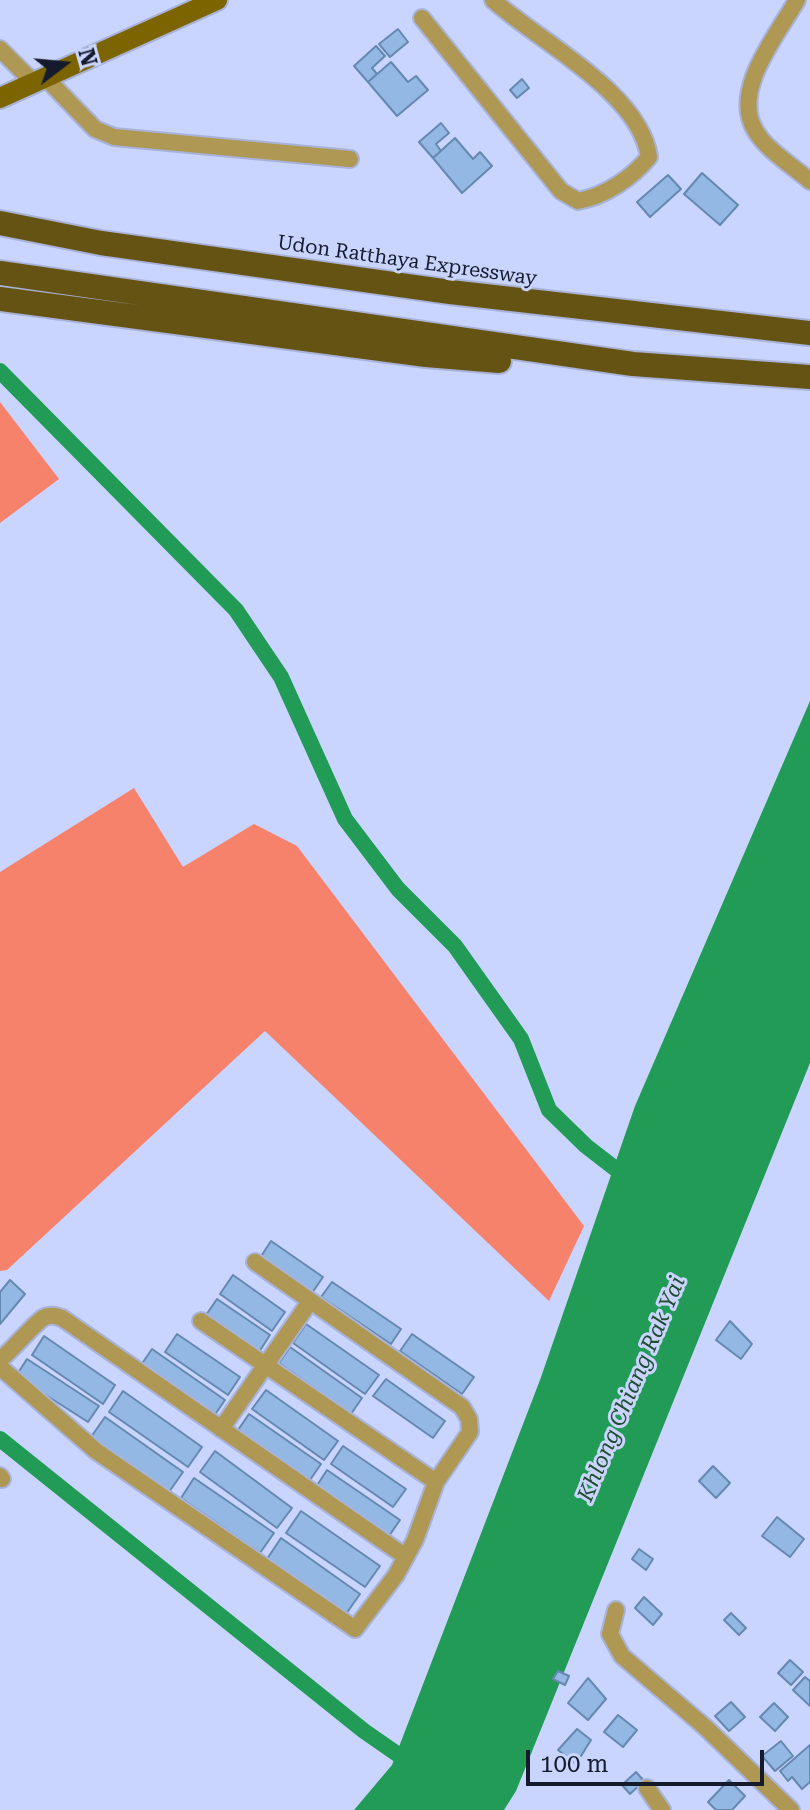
<!DOCTYPE html>
<style>
body{margin:0}
#map{position:relative;width:810px;height:1810px;overflow:hidden;background:#c9d5fe;font-family:"Roboto Serif",serif}
canvas{display:block}
.north{position:absolute;left:24px;top:24px;width:80px;height:80px;-webkit-text-stroke:6px #c9d5fe;paint-order:stroke;rotate:74deg;font-size:22px;font-weight:700;line-height:32px;text-align:center;color:#151a2c}
.north::after{content:'';display:block;margin:auto;width:28px;height:36px;background:#151a2c;clip-path:polygon(50% 0,100% 100%,50% 72%,0 100%)}
.scale{position:absolute;left:526px;top:1750px;width:238px;height:36px;box-sizing:border-box;border:4px solid #151a2c;border-top:0;padding-left:10px;font-size:24px;line-height:28px;white-space:nowrap;color:#151a2c;-webkit-text-stroke:6px #c9d5fe;paint-order:stroke}
</style>
<div id="map">
<canvas width="810" height="1810"></canvas>
<div class="north">N</div>
<div class="scale">100 m</div>
</div>
<script>
const c = document.querySelector('canvas').getContext('2d');
c.lineJoin = 'round';
function fill(path, color) {
  c.fillStyle = color;
  c.fill(path, 'evenodd');
}
function stroke(path, color, width, dash) {
  c.strokeStyle = color;
  c.lineWidth = width;
  c.lineCap = dash ? 'butt' : 'round';
  c.setLineDash(dash || []);
  c.stroke(path);
}
function label(font, color, halo, rows, align = 'center') {
  c.font = font + ' "Roboto Serif",serif';
  c.lineWidth = 6;
  c.setLineDash([]);
  c.textBaseline = 'middle';
  c.strokeStyle = halo;
  c.fillStyle = color;
  for (const [text, x, y, turn = 0] of rows) {
    c.save();
    c.translate(x, y);
    c.rotate((+turn || 0) * Math.PI / 180);
    c.textAlign = isNaN(turn) ? turn : align;
    if (halo) c.strokeText(text, 0, 0);
    c.fillText(text, 0, 0);
    c.restore();
  }
}
fill(new Path2D(`
 M0,402L59,479L0,523Z
 M134,788L183,867L254,824L297,846L584,1226L549,1301L265,1031L7,1270L0,1271V872Z`), '#f6826b');
fill(new Path2D(`
 M810,701V1063L516,1791L504,1810H354L392,1765L540,1380L635,1106Z`), '#229b56');
stroke(new Path2D(`
 M0,371L236,610L281,677L345,819L398,889L455,946L521,1039L549,1110L586,1146L630,1180
 M0,1439L364,1731L413,1765`), '#229b56', 16);
const building = new Path2D(`
 M398,29L408,42L390,57L379,44Z
 M376,46L385,56L372,68L377,74L368,82L354,66Z
 M391,62L408,82L416,76L428,90L397,116L368,82Z
 M522,79L529,88L517,98L510,90Z
 M441,123L449,133L436,144L441,151L433,158L419,142Z
 M455,138L473,159L480,152L492,166L462,193L433,158Z
 M702,173L738,205L720,225L684,194Z
 M668,175L681,189L650,217L637,202Z
 M271,1241L323,1277L312,1293L260,1258Z
 M233,1275L285,1312L272,1331L220,1294Z
 M10,1280L25,1294L0,1324V1292Z
 M332,1282L401,1329L391,1344L321,1297Z
 M217,1299L270,1335L259,1352L206,1315Z
 M730,1321L752,1344L741,1359L716,1340Z
 M306,1324L379,1375L365,1394L293,1343Z
 M177,1334L240,1377L228,1395L165,1352Z
 M412,1334L474,1377L462,1394L400,1351Z
 M44,1336L115,1385L103,1404L32,1355Z
 M290,1347L362,1398L351,1414L279,1363Z
 M152,1349L225,1400L214,1416L141,1365Z
 M27,1359L99,1406L88,1422L16,1376Z
 M386,1379L445,1421L433,1438L373,1396Z
 M266,1390L338,1441L324,1460L252,1409Z
 M123,1391L202,1447L188,1467L109,1412Z
 M249,1414L321,1464L310,1480L238,1430Z
 M105,1417L183,1472L169,1492L91,1437Z
 M343,1446L406,1489L393,1507L331,1464Z
 M215,1451L292,1508L277,1528L200,1472Z
 M713,1466L730,1483L716,1498L699,1481Z
 M327,1470L400,1520L389,1536L316,1487Z
 M194,1478L274,1533L260,1553L181,1498Z
 M301,1511L380,1566L365,1587L286,1533Z
 M777,1517L804,1539L790,1557L762,1536Z
 M281,1538L360,1594L346,1614L267,1559Z
 M639,1549L653,1559L646,1570L632,1559Z
 M644,1597L662,1614L653,1625L635,1608Z
 M731,1613L746,1628L739,1635L724,1620Z
 M790,1660L803,1672L791,1685L778,1673Z
 M558,1671L569,1676L565,1685L553,1679Z
 M805,1677L810,1681V1706L793,1690Z
 M588,1678L606,1699L588,1720L568,1703Z
 M731,1702L745,1717L729,1731L715,1716Z
 M774,1703L788,1717L775,1731L760,1717Z
 M618,1715L637,1730L623,1747L604,1732Z
 M577,1729L591,1740L576,1764L558,1750Z
 M781,1741L793,1756L775,1771L762,1756Z
 M810,1745V1782L802,1789L792,1777L788,1781L780,1771Z
 M636,1772L644,1781L630,1794L622,1785Z
 M729,1780L745,1796L732,1810H716L708,1802Z`);
fill(building, '#93b8e3');
stroke(building, '#6588b1', 2);
const minor = new Path2D(`
 M797,0C778,34 731,90 755,130C766,150 793,166 810,181
 M422,18L561,191L578,201C605,196 632,178 649,157C640,92 538,41 493,0
 M0,49L33,82
 M45,77L95,129L114,137L350,159
 M201,1321L436,1482
 M0,1360C13,1349 33,1325 43,1318C50,1314 56,1316 62,1318L406,1557
 M0,1367L96,1451L355,1629L396,1575L415,1540L436,1482L470,1432L469,1419L462,1407L255,1262
 M221,1429L309,1303
 M0,1476L2,1479
 M616,1610L610,1634L622,1656L705,1727L791,1810
 M647,1788L662,1810`);
const major = new Path2D(`
 M0,98L217,0`);
const highway = new Path2D(`
 M0,223L101,243L450,292L810,333
 M0,273L633,364L810,377
 M0,299L426,355L499,361`);
stroke(minor, '#a9b3d8', 20);
stroke(major, '#a9b3d8', 24);
stroke(highway, '#a9b3d8', 28);
stroke(minor, '#ae9853', 16);
stroke(major, '#7c6400', 20);
stroke(highway, '#655313', 24);
label('20px', '#151a2c', '#c9d5fe', [
 ["Udon Ratthaya Expressway",407,261,8]
]);
label('italic 22px', '#204d2f', '#c9d5fe', [
 ["Khlong Chiang Rak Yai",632,1389,-67]
]);
</script>
